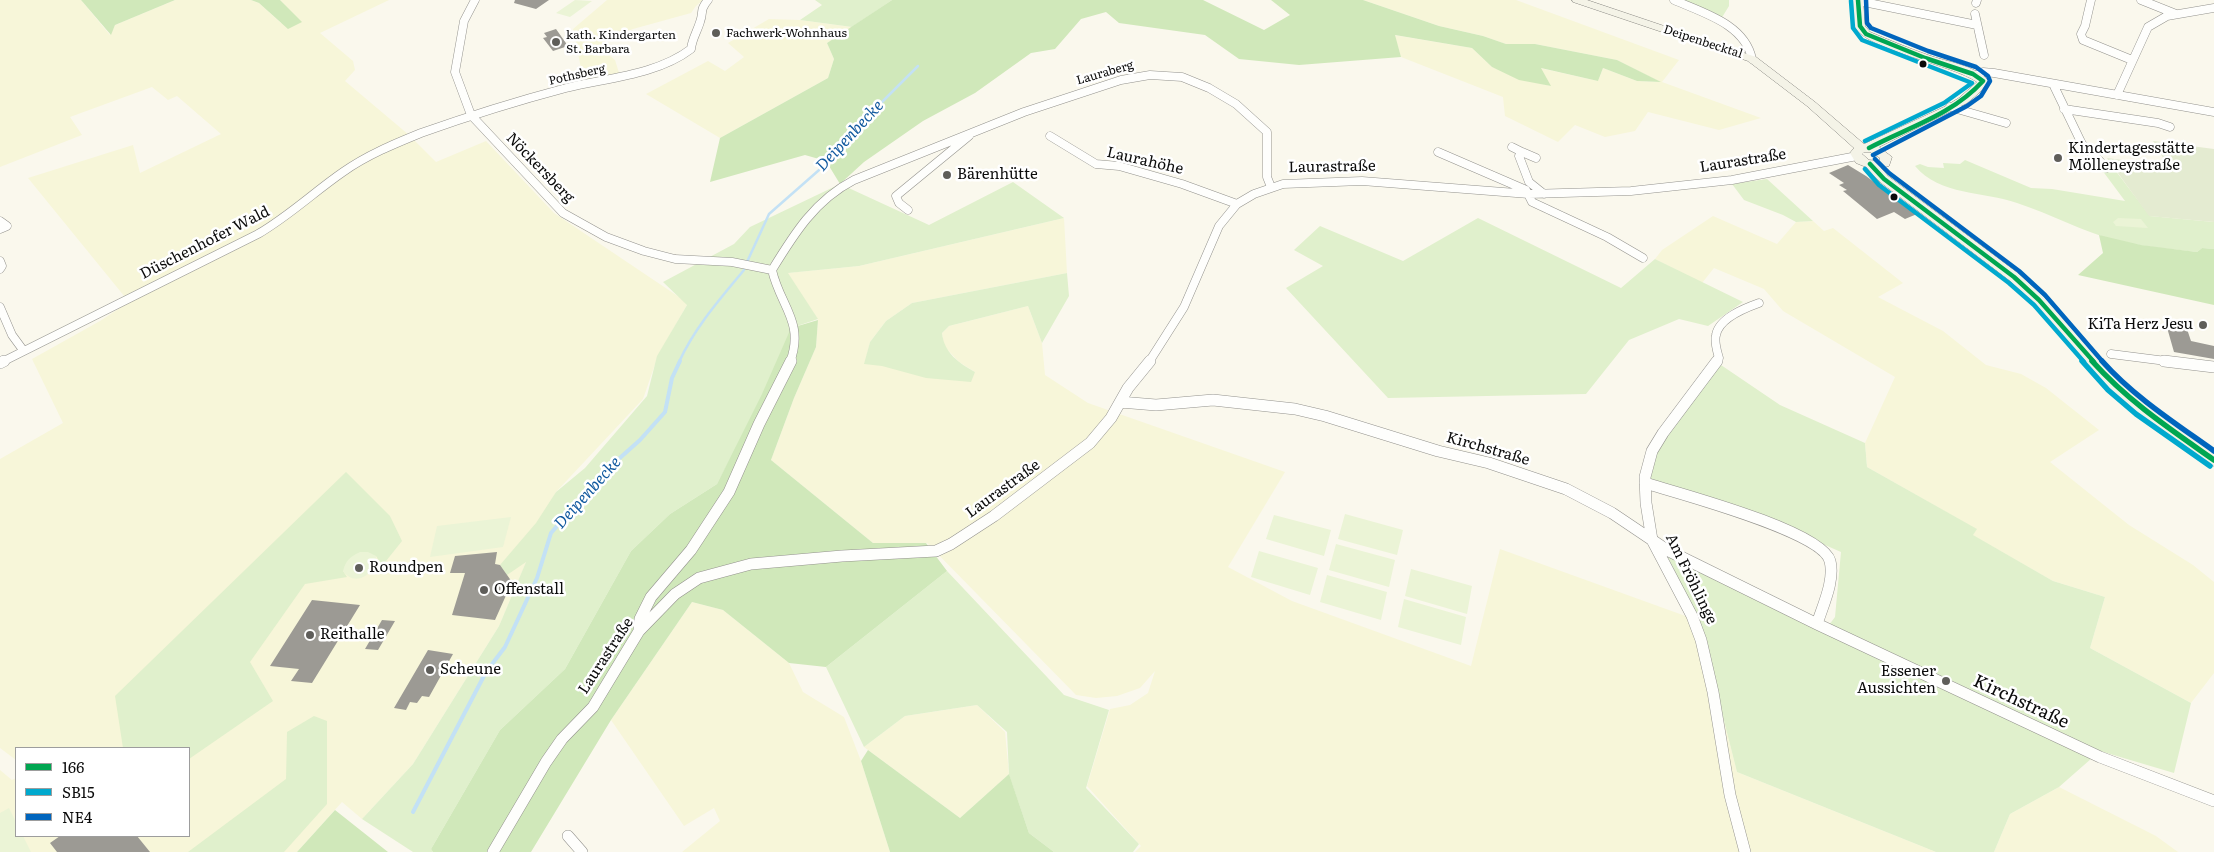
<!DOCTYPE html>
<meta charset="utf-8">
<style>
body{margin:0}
#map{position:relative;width:2214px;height:852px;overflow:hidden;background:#faf8ed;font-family:Literata,serif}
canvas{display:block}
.legend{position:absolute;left:15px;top:747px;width:175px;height:90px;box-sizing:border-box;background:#fff;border:1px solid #9d9d9d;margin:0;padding:6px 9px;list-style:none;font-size:15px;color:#0b0b0b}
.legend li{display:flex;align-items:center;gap:10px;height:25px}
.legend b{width:25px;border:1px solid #9d9d9d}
</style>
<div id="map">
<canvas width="2214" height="852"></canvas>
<ul class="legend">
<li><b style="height:6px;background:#00a651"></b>166</li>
<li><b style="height:6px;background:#00a9ce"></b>SB15</li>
<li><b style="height:6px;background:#0065bd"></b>NE4</li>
</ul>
</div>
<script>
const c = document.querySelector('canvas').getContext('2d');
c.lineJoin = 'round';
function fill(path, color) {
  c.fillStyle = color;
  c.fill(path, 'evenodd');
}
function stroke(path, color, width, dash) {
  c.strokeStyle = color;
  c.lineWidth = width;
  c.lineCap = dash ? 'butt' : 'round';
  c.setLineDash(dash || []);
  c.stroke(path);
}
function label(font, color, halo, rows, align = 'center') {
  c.font = font + ' Literata,serif';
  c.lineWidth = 5;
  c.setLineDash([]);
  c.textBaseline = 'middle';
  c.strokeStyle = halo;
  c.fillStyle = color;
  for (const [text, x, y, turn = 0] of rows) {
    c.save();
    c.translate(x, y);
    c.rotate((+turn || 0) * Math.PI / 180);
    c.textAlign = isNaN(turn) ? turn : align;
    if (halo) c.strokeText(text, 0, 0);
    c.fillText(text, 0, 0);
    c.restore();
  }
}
fill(new Path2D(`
 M0,0H81L110,35L115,25L175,0H251L259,3L281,23L289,10L280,0H389L320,33L353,61L355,70L345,81L409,135L436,162L486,141L554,213L688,303L658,356L643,399L556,492L499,626L413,764L362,819L342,802L297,852H0V770L12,780L16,778V836H189V748H16V760L0,748V459L63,423L32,359L100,321L129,302L28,178L133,145L140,173L221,134L177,96L168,100L152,87L70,117L82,135L0,167Z
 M607,0H703L696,6L691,13L633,29L609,38L602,45L604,51L615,60L620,76L584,83L573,29Z
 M1363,0H1516L1679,60L1662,82L1761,118L1719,130L1648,112L1635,131L1605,137L1575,125L1558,142L1505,116L1503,97L1401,57L1394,35L1472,48L1492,67L1550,86L1540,68L1598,81L1603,68L1637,81L1660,82L1617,60L1535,44H1506L1483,36L1439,26Z
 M769,19L800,20L852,27L827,43L834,59L828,78L720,138L646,94L708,61L725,71L744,57L728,43Z
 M1713,216L1777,244L1796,222L1813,221L1824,231L1833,228L1903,283L1878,297L1943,331L1986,365L2021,374L2046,388L2099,430L2050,462L2129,525L2193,565L2214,582V673L2191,703L2090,648L2105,597L2053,581L1972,535L1976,529L1867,467L1865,443L1895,377L1783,311L1764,289L1714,268L1702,283L1655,259L1662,250Z
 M1064,218L1067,273L912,303L886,321L870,342L865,363L975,372L959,362L943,345L942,333L949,326L1028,306L1042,343L1045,375L1088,403L1285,472L1228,567L1292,601L1471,666L1500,549L1691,618L1699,622L1737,772L1936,852H1135L1141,846L1087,786L1110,709L1130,705L1148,693L1155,671L1140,688L1117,696L1096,698L1076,695L927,543H873L771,460L794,398L816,347L818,320L787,273L859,266Z
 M692,602L723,610L789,663L803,692L844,717L861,761L890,852H682L720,821L714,808L684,826L611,720Z
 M977,705L1005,732L1009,774L960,818L864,747L905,716Z
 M2059,787L2156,836L2178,852H1994L2010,814Z`), '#f7f6d9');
fill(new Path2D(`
 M815,0H892L852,27L800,20L822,5Z
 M1681,0H1729V6L1721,19Z
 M1965,160L2031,188L2052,189L2125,201L2099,166H2112L2150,216L2214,222V249L2202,248L2197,252C2171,249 2144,247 2118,241C2083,232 2051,214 2017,203C1984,191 1940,196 1915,166L1920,164L1928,167L1944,168L1943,163L1960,164Z
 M1767,179L1813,221L1796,222L1783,215L1744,200L1732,184Z
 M1013,182L1064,218L859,266L788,273L818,319L791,328L793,339L717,484L670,514L631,551L565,669L500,730L431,849L433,852H413L362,819L413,764L499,626L526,562L507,575L500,565L536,523L556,492L585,468L647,396L657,356L687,305L663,282L734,244L750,227L840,184L929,225Z
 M1478,218L1621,288L1655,259L1743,302L1708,326L1679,319L1629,340L1586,394L1388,398L1286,288L1323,266L1294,250L1320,226L1403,261Z
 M1067,273L1069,296L1042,343L1028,306L949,326L942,333C944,353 959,363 975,372L971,382L926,378L882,366L864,364L870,342L886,321L912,303Z
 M1718,363L1780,405L1865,443L1867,467L1977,529L1973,535L2053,581L2105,597L2090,648L2191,703L2174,773L2100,751L2059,787L2010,814L1994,852H1936L1737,772L1699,622L1666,553L1823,633L1835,617L1841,552L1761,517L1647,482L1654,452Z
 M346,472L390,516L402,541L382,566L376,556L343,571L347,577L305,584L250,662L273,701L189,759V748H123L115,696Z
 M947,571L1064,695L1109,710L1086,788L1139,844L1133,852H1054L1029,833L1009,775L1007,732L977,705L905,716L864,747L826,667Z
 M314,716L327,721V804L284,852H188L286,779L287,732Z`), '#e0f0cc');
fill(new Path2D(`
 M81,0H175L115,25L111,35Z
 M251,0H280L302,22L288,29L259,3Z
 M892,0H1203L1264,30L1290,15L1271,0H1363L1439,26L1483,36L1506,44H1535L1617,60L1661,82L1637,81L1603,68L1598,81L1541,68L1551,86L1519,80L1492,67L1472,48L1395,35L1401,57L1299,65L1239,59L1205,35L1119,23L1106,12L1081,19L1055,49L1031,53L975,93L923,121L864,162L840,184L826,161L805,155L710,182L720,138L828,78L834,59L827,43Z
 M2099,235L2141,245L2197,252L2202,248L2214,249V305L2078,275L2103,253Z
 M818,320L816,347L794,398L771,460L873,543H926L947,571L826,667L789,663L723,610L692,602L611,720L531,852H433L431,849L500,730L565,669L631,551L670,514L717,484L762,394L791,328Z
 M868,750L960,818L1009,774L1029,833L1054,852H890L861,761Z
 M335,810L388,852H297Z`), '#d0e8ba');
fill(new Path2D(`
 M2153,141L2214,149V222L2149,216L2107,158L2168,166Z`), '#e4ebd1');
fill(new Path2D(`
 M575,0L592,1L570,17L556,13Z
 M2118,218L2141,219L2148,228L2116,226L2113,222Z
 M1345,514L1403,530L1397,555L1338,539Z
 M1274,515L1331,530L1324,556L1266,539Z
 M511,517L503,547L430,557L437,526Z
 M1336,544L1395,560L1389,587L1329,570Z
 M1259,551L1318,568L1310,595L1251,577Z
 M360,552H368L376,556C376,574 355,588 343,571C346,560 350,557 360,552Z
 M1411,569L1472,586L1467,614L1405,596Z
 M1327,575L1387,592L1381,620L1320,602Z
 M1404,599L1466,617L1461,645L1398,627Z
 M9,808L16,822V836H23L31,852H0V813Z`), '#ebf4d6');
stroke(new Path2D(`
 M747,262L769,214L835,156L855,129L918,66
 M679,362C695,327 720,299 744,270`), '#c3e1f5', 2.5);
stroke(new Path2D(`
 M413,812L486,672L505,647L537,578L551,533L603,473L640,440L665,412L672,378L680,361`), '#c3e1f5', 4);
fill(new Path2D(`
 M515,0H549L536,9L514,3Z
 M556,29L568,46L553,51L543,38L547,37L544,33Z
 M1848,165L1866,176L1917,214L1905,219L1894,212L1877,219L1843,191L1847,190L1839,185L1844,183L1829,173Z
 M2166,324L2187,329L2191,341L2214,346V359L2174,352Z
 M497,552L495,564L500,565L512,582L495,620L452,615L465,573H450L455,556Z
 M312,600L360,605L312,683L291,681L299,669L270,666Z
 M382,620L395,621L378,650L365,649Z
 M428,650L453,654L429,697L422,696L417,703L410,702L406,710L394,708Z
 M60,836H137L150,852H57L50,843Z`), '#9c9a94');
const minorFar1 = new Path2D(`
 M475,0L464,21L455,72L471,115L563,213L606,237L644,251L675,259L732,262L772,270
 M1674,0C1703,13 1745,24 1752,59
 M1854,0L1977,25
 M2091,0L2085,26L2081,34L2083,40L2132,60
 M2141,0L2176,14
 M1976,3L1977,0
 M1975,14L1984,55
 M1976,76L1983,72L1994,73L2214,112
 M2053,84L2082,144L2107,168
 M2117,95L2148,27L2167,16L2214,8
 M1950,107L2006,123
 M2064,109L2158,123L2170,127
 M1050,136L1096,164L1119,166L1182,184L1237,204
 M1512,147L1522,152L1519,156L1529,182L1544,194
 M1438,152L1526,190L1532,202L1607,237L1643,258
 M1522,152L1536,158
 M908,210L899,203L896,196L969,136
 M0,221L7,226L0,229
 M0,261L2,266L0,269
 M772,270C794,234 815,200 854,180L1024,112L1121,80L1150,75L1182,77L1209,88L1236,104L1267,132V177L1271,187
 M772,270C780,306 805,322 790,362
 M0,307L12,335L23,350
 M2111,354L2174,362
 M2,362L258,234C289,216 314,192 343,172C367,155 394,144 421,133C469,116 517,101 566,88C606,78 657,75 691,49C692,39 697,32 700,22C704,11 699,11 708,0
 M1149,362L1184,307L1219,226L1237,204L1254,194L1283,184L1362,181L1529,194L1631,191L1732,180L1857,156
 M1716,362L1719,358C1717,351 1714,342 1716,335C1719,318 1745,308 1759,303`);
const minor = new Path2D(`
 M1717,361L1663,433L1652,451L1645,477L1646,503L1652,540L1692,616L1701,640L1713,692L1730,795L1745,852
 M2164,361L2214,367
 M0,363L4,361
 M1120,402L1156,405L1213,400L1295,409L1325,416L1438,451L1489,463L1566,489L1612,513L1667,550L1817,624L2100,757L2214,801
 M1645,483C1677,493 1822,531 1830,561C1835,580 1823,605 1817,624
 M639,631L640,619L651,597L691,550L729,492L759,424L791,361
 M568,836L582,852
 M493,852L546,762L562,739L593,707L639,631L675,594L699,578L751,564L842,556L936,551L951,544L994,516L1090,443L1111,418L1128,388L1150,361`);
const secondary = new Path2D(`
 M1572,0H1587L1756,57L1815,102L1864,144L1944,107L1959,98L1977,82C1953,65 1865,49 1855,27C1852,20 1853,8 1853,0H1863L1865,26L1870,32C1889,40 1908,48 1928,55C1947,62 1975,65 1989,81L1979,93L1967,103L1879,147L1892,157L1889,166L1881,168L1888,176L2019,274L2044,297L2118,380L2145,404L2214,452V466L2209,464L2135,412L2108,388L2034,303L2009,280L1880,182L1866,167L1856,163L1850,153L1854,148L1807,106L1748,61L1573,2ZM1864,152H1870L1880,158L1879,161L1869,160L1862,154Z`);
stroke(minorFar1, '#93928d', 9);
stroke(minor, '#93928d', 12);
stroke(secondary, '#898883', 1);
stroke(minorFar1, '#fefefc', 8);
stroke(minor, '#fefefc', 11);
fill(secondary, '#f4f3e7');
stroke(new Path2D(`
 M1858,0L1860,26L1866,34L1925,58L1973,74L1983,81C1952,115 1909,127 1869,148
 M1870,164L1884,179L2014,277L2039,300L2094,362`), '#00a651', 4.5);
stroke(new Path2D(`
 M2092,361C2129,402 2170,429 2214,460`), '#00a651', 5.5);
stroke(new Path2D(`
 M1851,1L1853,28L1862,40L1972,83L1944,103L1865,141
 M1865,169L1879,185L2009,283L2034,305L2084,362`), '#00a9ce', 4.5);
stroke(new Path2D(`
 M2082,361L2108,390L2136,414L2210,466`), '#00a9ce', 5.5);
stroke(new Path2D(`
 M1866,0L1867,23L1871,28L1928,51L1976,67L1988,76L1990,81L1981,96L1967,106L1873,155
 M1875,159L1889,173L2019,271L2045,295L2103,362`), '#0065bd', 4.5);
stroke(new Path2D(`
 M2102,361C2134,397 2175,423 2214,451`), '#0065bd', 5.5);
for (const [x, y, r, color] of [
 [716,33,5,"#5f5e5a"],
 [556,42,5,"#5f5e5a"],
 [1923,64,4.5,"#0b0b0b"],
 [2058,158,5,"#5f5e5a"],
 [947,175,5,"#5f5e5a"],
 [1894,197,4.5,"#0b0b0b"],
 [2203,325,5,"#5f5e5a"],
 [359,568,5,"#5f5e5a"],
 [484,590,5,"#5f5e5a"],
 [310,635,5,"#5f5e5a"],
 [430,670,5,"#5f5e5a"],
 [1946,681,5,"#5f5e5a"]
]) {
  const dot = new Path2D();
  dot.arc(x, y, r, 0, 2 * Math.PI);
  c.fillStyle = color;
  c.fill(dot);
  stroke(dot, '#fff', 2);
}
label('12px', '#0b0b0b', '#fff', [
 ["Fachwerk-Wohnhaus",726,33],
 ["kath. Kindergarten",566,35],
 ["St. Barbara",566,49]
], 'left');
label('12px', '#0b0b0b', '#fff', [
 ["Deipenbecktal",1703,42,18],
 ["Lauraberg",1105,73,-16],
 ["Pothsberg",577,75,-13]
]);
label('15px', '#0b0b0b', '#fff', [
 ["Kindertagesstätte",2068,149],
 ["Mölleneystraße",2068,166],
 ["Bärenhütte",957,175],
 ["KiTa Herz Jesu",2193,325,"right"],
 ["Roundpen",369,568],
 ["Offenstall",494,590],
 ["Reithalle",320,635],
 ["Scheune",440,670],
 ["Essener",1936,672,"right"],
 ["Aussichten",1936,689,"right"]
], 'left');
label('15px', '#0b0b0b', '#fff', [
 ["Laurahöhe",1145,161,13],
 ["Laurastraße",1743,161,-9],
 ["Laurastraße",1332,167,-1],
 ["Nöckersberg",540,168,46],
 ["Düschenhofer Wald",205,243,-27],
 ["Kirchstraße",1488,449,16],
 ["Laurastraße",1003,489,-36],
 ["Am Fröhlinge",1691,579,64],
 ["Laurastraße",606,656,-57]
]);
label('italic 16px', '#11599f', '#fff', [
 ["Deipenbecke",850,136,-47],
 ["Deipenbecke",588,493,-48]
]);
label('18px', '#0b0b0b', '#fff', [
 ["Kirchstraße",2021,702,25]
]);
</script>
